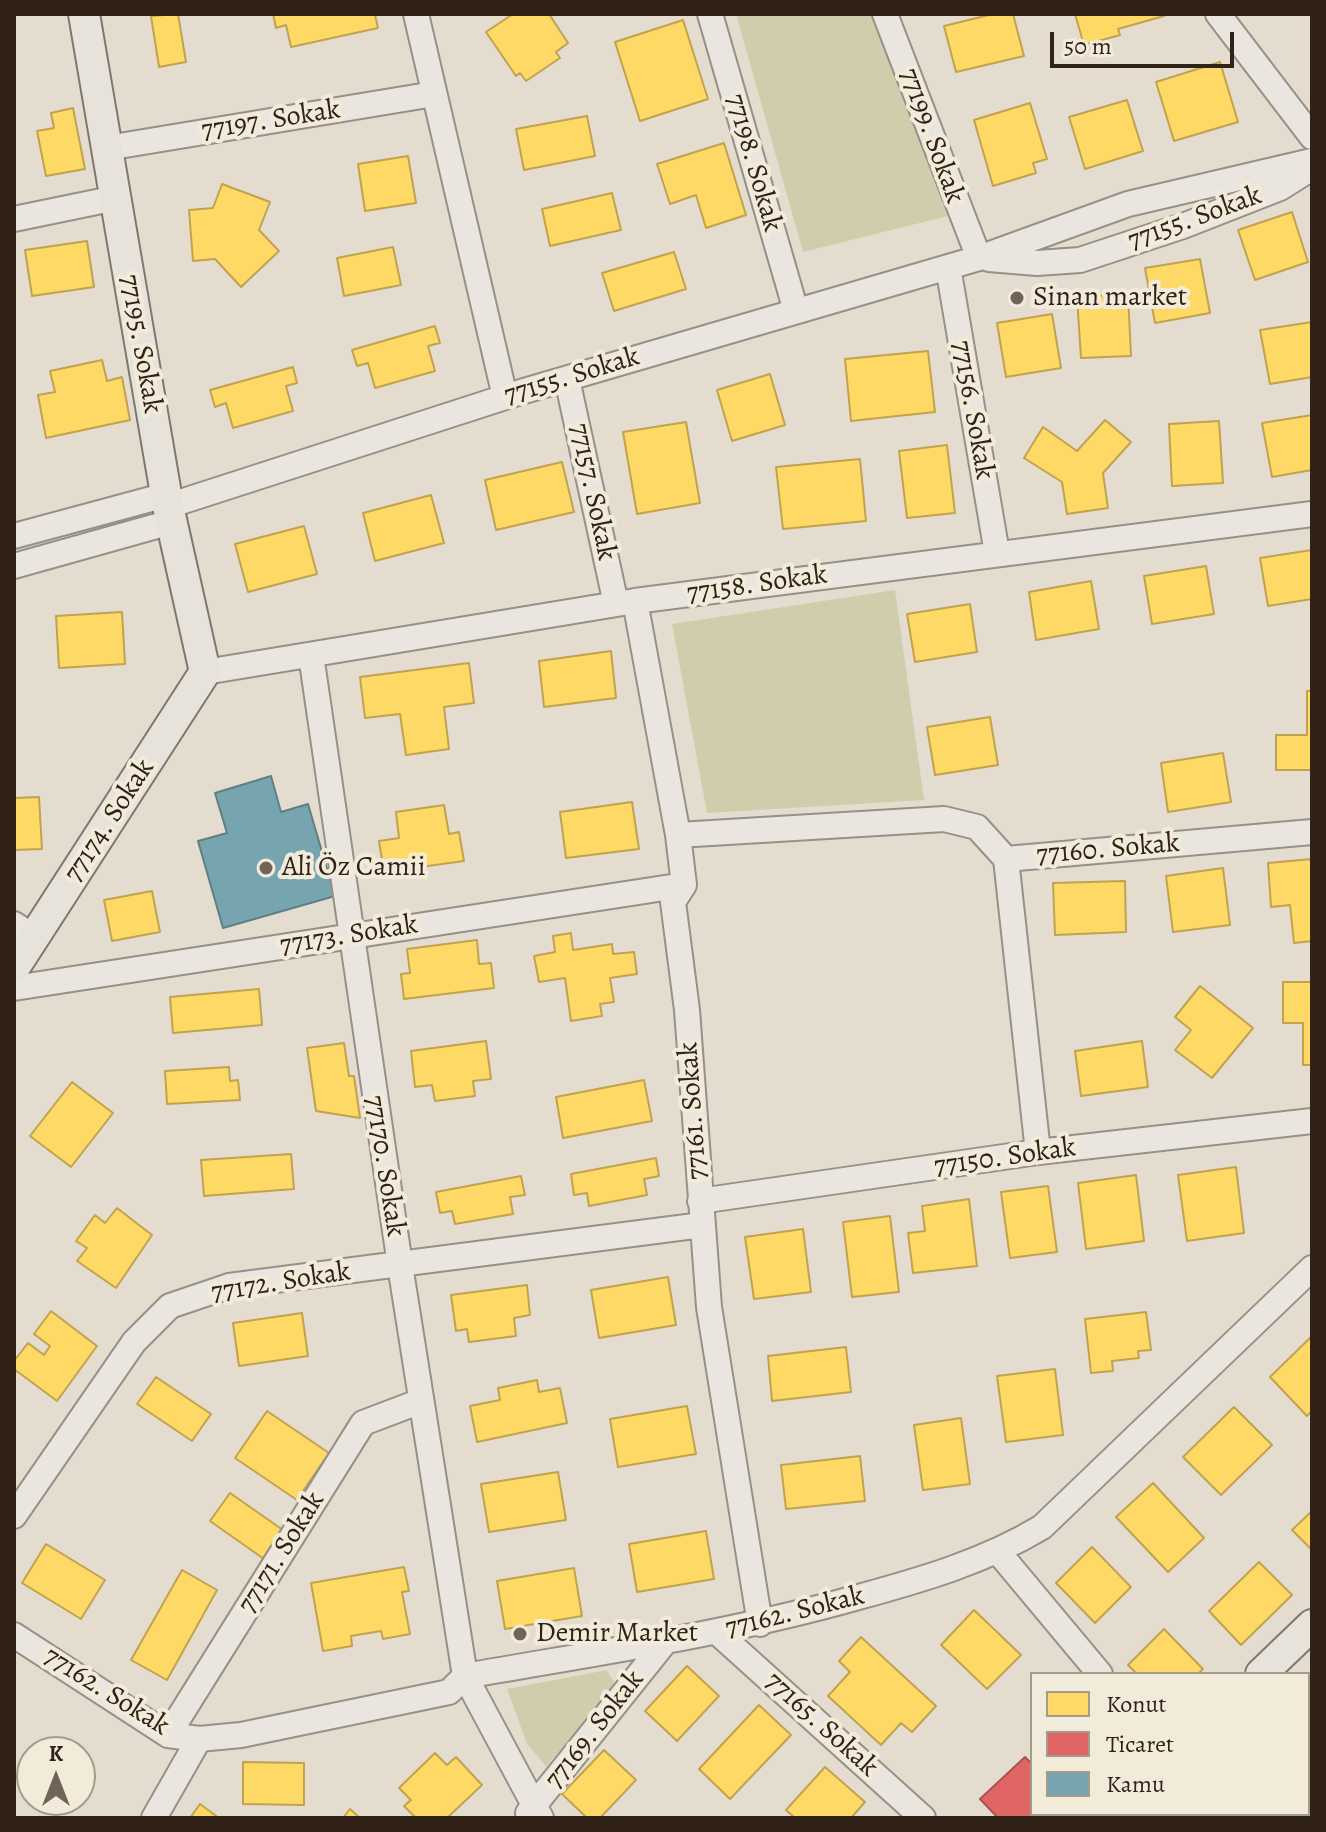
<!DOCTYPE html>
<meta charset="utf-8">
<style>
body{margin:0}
#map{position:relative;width:1326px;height:1832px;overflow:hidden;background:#e4ddcf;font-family:Alegreya,serif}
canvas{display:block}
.frame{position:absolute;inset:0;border:16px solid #312218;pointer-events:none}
.legend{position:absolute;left:1030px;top:1672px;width:280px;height:144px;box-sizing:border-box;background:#f3ebda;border:2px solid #a59b8c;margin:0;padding:10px 14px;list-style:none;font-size:24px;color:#312218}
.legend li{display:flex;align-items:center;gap:16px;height:40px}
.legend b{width:40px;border:2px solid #a59b8c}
.north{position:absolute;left:16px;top:1736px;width:80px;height:80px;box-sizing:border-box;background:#f3ebda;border:2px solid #a59b8c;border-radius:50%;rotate:0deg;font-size:22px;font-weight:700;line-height:32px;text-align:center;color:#312218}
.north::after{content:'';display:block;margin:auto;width:28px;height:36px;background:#706358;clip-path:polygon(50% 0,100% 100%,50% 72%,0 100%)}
.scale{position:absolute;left:1050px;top:32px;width:184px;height:36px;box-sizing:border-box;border:4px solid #312218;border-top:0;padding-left:10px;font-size:24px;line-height:28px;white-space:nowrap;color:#312218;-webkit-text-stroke:6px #f3ebda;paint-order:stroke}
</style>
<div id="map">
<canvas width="1326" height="1832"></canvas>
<div class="frame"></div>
<ul class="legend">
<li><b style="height:22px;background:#ffd966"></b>Konut</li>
<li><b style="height:22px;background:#e06666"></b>Ticaret</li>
<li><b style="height:22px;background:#76a5af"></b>Kamu</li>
</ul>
<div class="north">K</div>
<div class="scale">50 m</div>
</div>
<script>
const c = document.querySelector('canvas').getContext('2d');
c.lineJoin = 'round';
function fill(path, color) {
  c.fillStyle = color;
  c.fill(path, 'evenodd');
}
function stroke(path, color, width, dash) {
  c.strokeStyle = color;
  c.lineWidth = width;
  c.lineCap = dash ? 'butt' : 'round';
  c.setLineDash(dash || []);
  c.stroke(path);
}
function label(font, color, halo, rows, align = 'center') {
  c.font = font + ' Alegreya,serif';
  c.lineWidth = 8;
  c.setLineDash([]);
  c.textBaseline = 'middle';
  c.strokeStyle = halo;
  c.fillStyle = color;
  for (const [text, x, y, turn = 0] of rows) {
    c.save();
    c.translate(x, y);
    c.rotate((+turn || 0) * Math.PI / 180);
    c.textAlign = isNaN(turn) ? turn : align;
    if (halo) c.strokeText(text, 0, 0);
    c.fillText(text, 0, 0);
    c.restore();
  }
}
fill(new Path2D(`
 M736,14H877L952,215L803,252Z
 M895,590L924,800L707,813L672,624Z
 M607,1670L617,1687L546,1766L527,1744L507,1689Z`), '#d0cdac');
const homes = new Path2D(`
 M178,14L186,62L159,67L151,16Z
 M273,14H380L375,15L378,28L291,47L286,25L276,28Z
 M513,14H549L568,43L556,52L560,58L526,81L520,73L516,76L486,32Z
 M993,14H1013L1024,56L956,72L944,26Z
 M1075,14H1163L1164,16L1118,29L1120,35L1084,45Z
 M683,20L708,99L640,121L615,42Z
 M1220,62L1238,122L1174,141L1156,82Z
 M1127,100L1143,151L1085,169L1069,117Z
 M1030,103L1047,159L1033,163L1036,173L993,186L974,120Z
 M73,108L85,169L46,176L37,131L54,128L51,113Z
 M587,116L595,156L524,170L516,129Z
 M724,143L746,215L706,228L696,195L670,204L657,164Z
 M408,156L416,203L365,211L358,164Z
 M222,184L270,202L259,230L279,251L241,287L215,259L193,261L189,210L213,208Z
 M612,193L621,230L550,246L542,209Z
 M1292,212L1308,262L1255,280L1238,230Z
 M87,241L94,287L32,296L25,250Z
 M393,247L401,285L344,296L337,258Z
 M674,252L686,289L614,311L602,273Z
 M1200,259L1210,313L1155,323L1145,268Z
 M1128,294L1131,356L1081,358L1077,297Z
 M1052,314L1061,368L1006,377L997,323Z
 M1312,322V377L1270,384L1260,330Z
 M435,326L440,343L428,346L435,371L375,388L368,363L357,366L352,350Z
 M928,351L935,412L851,421L845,359Z
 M102,360L107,381L122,377L130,420L46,438L38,395L55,392L50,371Z
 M293,367L297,383L286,386L293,411L233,428L226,403L215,407L210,390Z
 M770,374L785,425L732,441L717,390Z
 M1312,415V470L1272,477L1262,423Z
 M1105,420L1131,442L1103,473L1108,508L1067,514L1062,482L1024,458L1043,427L1077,451Z
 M1219,421L1223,483L1172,486L1169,424Z
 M686,422L700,503L637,514L623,432Z
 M947,445L955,513L907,518L899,451Z
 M860,459L866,521L783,529L776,467Z
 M562,462L574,512L496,530L485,480Z
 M431,495L444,543L375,561L363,513Z
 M304,526L317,574L248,592L235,544Z
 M1312,550V599L1268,606L1260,558Z
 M1206,566L1214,614L1152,624L1144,576Z
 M1091,581L1099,629L1036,640L1029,592Z
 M970,604L977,652L915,662L907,614Z
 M122,612L125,664L59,668L56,616Z
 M611,651L616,698L544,707L539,661Z
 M469,663L474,703L444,707L449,749L406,755L400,714L365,718L360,677Z
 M1307,691H1312V770H1276V735H1307Z
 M990,717L998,765L935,775L927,727Z
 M1223,753L1231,802L1168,812L1161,763Z
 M39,797L42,849L14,850V798Z
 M632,802L639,849L566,858L560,812Z
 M444,805L449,834L459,832L464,861L384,872L379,841L399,838L396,812Z
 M1312,859V941L1294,943L1290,905L1271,907L1268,863Z
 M1223,868L1230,925L1173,932L1166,876Z
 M1125,881L1126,932L1055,935L1053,883Z
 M152,891L160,932L112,941L104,900Z
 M571,933L573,950L612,944L613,954L634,952L637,974L610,978L614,1002L600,1004L602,1016L571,1021L565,978L539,982L534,956L555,952L553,936Z
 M477,940L479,964L491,963L494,988L404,999L401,974L410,973L407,949Z
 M1283,982H1312V1065H1303V1023H1283Z
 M1200,986L1253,1028L1212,1078L1175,1050L1191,1030L1175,1017Z
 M259,989L262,1025L173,1033L170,997Z
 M486,1041L491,1079L473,1081L475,1096L435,1101L432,1085L415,1087L411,1051Z
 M1142,1041L1148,1087L1081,1096L1075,1051Z
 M344,1043L349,1076H354L360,1118L316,1111L307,1048Z
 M229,1067L230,1081L238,1080L240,1100L167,1104L165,1071Z
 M644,1080L652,1121L563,1138L556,1097Z
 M72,1082L113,1113L71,1167L30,1136Z
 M291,1154L294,1189L204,1196L201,1160Z
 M656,1158L659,1176L644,1179L647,1195L589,1206L587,1193L574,1195L571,1174Z
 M1236,1167L1244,1233L1187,1241L1178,1175Z
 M1136,1175L1144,1241L1086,1249L1078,1183Z
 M521,1176L525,1195L510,1197L513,1214L455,1224L452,1211L440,1213L436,1192Z
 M1048,1186L1057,1252L1010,1258L1001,1192Z
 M969,1199L977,1266L913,1273L908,1233L925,1231L922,1206Z
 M117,1208L152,1235L116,1288L77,1261L87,1248L76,1241L95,1215L105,1223Z
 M890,1216L899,1292L852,1297L843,1222Z
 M803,1229L811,1292L754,1299L745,1237Z
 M668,1277L676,1325L599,1338L591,1290Z
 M527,1285L530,1315L514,1318L516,1336L469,1342L467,1329L456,1331L451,1295Z
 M51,1311L97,1346L57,1401L14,1369V1361L28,1343L44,1355L50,1346L34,1334Z
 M1146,1312L1151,1350L1138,1351L1139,1358L1112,1361L1113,1371L1091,1373L1085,1319Z
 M302,1313L308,1356L239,1366L233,1323Z
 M1312,1336V1411L1307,1416L1270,1377Z
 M846,1347L851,1392L772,1401L768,1356Z
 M1055,1369L1063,1435L1006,1442L997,1376Z
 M156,1377L211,1414L192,1441L137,1404Z
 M537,1380L539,1392L560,1388L567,1423L477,1442L470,1406L500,1400L498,1388Z
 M687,1406L696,1454L618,1467L610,1419Z
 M1234,1407L1272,1445L1221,1495L1183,1457Z
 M267,1411L329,1453L297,1500L235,1458Z
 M961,1418L970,1484L923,1490L914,1425Z
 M860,1456L865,1501L786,1509L781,1465Z
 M558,1472L566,1520L489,1532L481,1484Z
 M1153,1483L1204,1538L1168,1572L1116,1517Z
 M230,1493L283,1530L264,1559L210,1521Z
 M1312,1511V1550L1292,1530Z
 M706,1531L714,1579L637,1592L629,1544Z
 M46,1544L105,1580L81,1619L22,1583Z
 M1092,1547L1131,1587L1095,1623L1056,1583Z
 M1259,1562L1292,1595L1241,1645L1209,1611Z
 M404,1567L409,1591L402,1592L410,1634L383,1639L381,1631L351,1636L352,1646L323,1651L311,1583Z
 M574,1568L582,1616L505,1629L497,1581Z
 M182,1570L217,1590L167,1680L131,1660Z
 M974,1610L1021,1655L987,1689L941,1645Z
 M1164,1629L1203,1669L1198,1674H1137L1128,1665Z
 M861,1637L936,1706L912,1732L901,1723L881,1745L828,1696L850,1672L839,1661Z
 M687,1666L719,1696L677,1741L645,1711Z
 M759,1705L791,1735L730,1799L699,1769Z
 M604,1750L636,1780L600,1818H587L562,1794Z
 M435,1753L447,1765L456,1757L482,1785L447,1818H416L404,1806L411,1800L399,1788Z
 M1308,1759L1312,1764V1818H1252L1248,1814H1308Z
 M243,1762L304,1763V1805L243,1804Z
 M825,1767L865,1802L851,1818H795L786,1810Z
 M200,1804L219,1818H190Z
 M350,1809L360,1818H343Z`);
fill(homes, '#ffd966');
stroke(homes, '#c1a24f', 2);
const shops = new Path2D(`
 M1025,1757L1032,1764V1814H1059L1055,1818H998L980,1799Z`);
fill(shops, '#e06666');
stroke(shops, '#ac524f', 2);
const public = new Path2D(`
 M271,776L281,812L308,804L335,896L223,928L198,841L227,833L215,793Z`);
fill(public, '#76a5af');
stroke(public, '#617e82', 2);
const minor = new Path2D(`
 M416,14L505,397
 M710,14L796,311
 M885,14L979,258
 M1218,14L1312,137
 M107,148L434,94
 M14,219L116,198
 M989,259L1037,263L1080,260L1183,226L1280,188L1310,169
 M948,267L997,553
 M567,379L616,604
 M168,506L524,391L979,258L1128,204L1312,161
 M14,536L166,495
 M14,566L171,522
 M635,601L678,835L684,885L673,902L687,1010L709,1307L760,1624
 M311,655L400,1265L465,1676L541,1818
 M205,672L635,601L1312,514
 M678,835L944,819L977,827L1006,859
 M14,924L34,937
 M14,988L684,885
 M1038,1152L1006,859L1312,832
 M700,1201L1038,1152L1312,1121
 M14,1516L134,1342L170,1306L229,1286L702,1225
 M999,1553L1100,1674
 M718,1633L923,1818
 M14,1635L168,1735L199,1739L241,1735L449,1692L465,1676C596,1653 727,1634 855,1598C921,1580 984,1562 1042,1527L1312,1268
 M168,1735L363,1423L421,1401
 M528,1813L665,1642
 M1167,1814L1168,1818
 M154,1818L199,1739`);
const major = new Path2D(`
 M14,968L205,672L168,506L84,14
 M1261,1674L1312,1625
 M1111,1818L1116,1814`);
stroke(minor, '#969188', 28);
stroke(major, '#7d776f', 34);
stroke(minor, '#eae6df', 24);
stroke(major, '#e7e2da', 30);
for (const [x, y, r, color] of [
 [1017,298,8,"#706358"],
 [266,868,8,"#706358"],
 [520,1634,8,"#706358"]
]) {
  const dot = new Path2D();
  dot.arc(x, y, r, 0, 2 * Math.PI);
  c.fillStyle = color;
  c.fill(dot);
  stroke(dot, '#f3ebda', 3);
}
label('28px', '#312218', '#f3ebda', [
 ["77197. Sokak",271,121,-9],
 ["77199. Sokak",931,136,70],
 ["77198. Sokak",753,163,74],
 ["77155. Sokak",1195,219,-20],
 ["77195. Sokak",140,344,80],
 ["77155. Sokak",572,377,-17],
 ["77156. Sokak",972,410,80],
 ["77157. Sokak",592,492,78],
 ["77158. Sokak",757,585,-8],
 ["77174. Sokak",110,821,-57],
 ["77160. Sokak",1108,850,-5],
 ["77173. Sokak",349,936,-9],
 ["77161. Sokak",694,1111,-94],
 ["77150. Sokak",1005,1158,-8],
 ["77170. Sokak",384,1166,81],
 ["77172. Sokak",281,1283,-9],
 ["77171. Sokak",282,1553,-58],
 ["77162. Sokak",795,1613,-14],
 ["77162. Sokak",106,1692,32],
 ["77165. Sokak",821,1725,42],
 ["77169. Sokak",595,1730,-52]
]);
label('28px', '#312218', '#f3ebda', [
 ["Sinan market",1033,298],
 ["Ali Öz Camii",282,868],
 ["Demir Market",536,1634]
], 'left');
</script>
